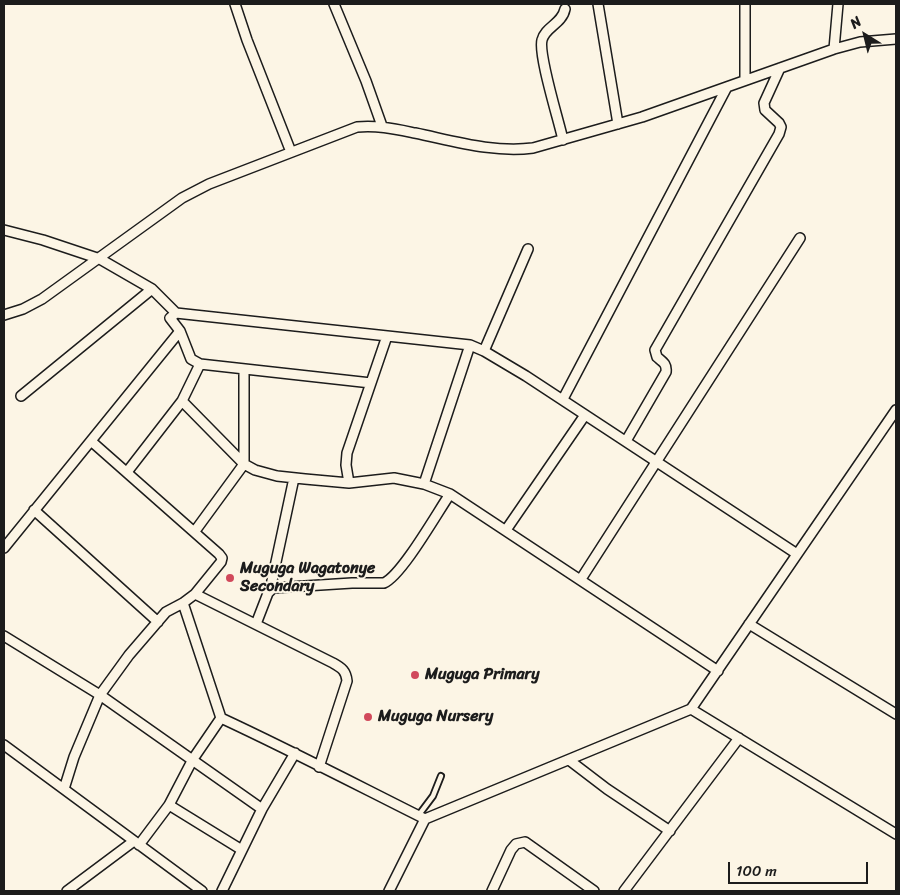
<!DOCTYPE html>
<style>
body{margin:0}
#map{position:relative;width:900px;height:895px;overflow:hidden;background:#fcf5e5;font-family:Sriracha,sans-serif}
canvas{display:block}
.frame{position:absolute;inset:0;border:5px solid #1c1c1c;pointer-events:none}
.north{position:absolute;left:840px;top:10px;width:50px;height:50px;-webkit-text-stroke:4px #fcf5e5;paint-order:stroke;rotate:324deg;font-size:14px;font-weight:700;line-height:20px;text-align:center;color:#1c1c1c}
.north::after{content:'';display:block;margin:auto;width:18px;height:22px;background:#1c1c1c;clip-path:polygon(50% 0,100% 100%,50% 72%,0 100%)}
.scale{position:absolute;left:728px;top:862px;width:140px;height:22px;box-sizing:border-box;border:2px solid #1c1c1c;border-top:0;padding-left:6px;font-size:15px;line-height:18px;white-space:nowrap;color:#1c1c1c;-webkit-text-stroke:4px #fcf5e5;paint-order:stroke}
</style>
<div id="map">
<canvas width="900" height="895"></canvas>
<div class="frame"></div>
<div class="north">N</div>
<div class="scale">100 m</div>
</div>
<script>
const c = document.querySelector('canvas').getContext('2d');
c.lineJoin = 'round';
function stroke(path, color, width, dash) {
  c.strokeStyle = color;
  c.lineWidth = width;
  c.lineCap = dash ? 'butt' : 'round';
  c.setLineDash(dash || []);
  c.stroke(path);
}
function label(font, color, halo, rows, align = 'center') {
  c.font = font + ' Sriracha,sans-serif';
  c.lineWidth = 4;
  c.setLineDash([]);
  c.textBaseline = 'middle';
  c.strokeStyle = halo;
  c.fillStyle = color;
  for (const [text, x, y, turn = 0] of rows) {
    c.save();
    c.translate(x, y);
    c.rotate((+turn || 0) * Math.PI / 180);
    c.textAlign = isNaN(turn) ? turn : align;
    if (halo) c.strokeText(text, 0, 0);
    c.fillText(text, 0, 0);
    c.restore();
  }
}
const lane = new Path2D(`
 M418,816L433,796L441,776`);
const street = new Path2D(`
 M235,4L247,40L291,152
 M334,4L366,81L382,126
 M598,4L618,124
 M745,4V80
 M834,49L838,4
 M563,140C559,121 538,55 542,40C545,27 562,24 565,9
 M4,230L43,240L100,259L152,289L176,313L470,345L484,351L526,376L797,554
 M176,313L170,318L180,331L191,359L200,364L371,383
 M4,315L23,309L42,299L182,198L209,184L357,127C377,125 395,129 415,133C454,141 493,153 533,148L642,117L834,49L860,42L896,39
 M484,351L528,249
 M21,396L152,289
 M563,399L727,87
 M182,401L244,464L255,470L277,476L305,479L349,483L394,478L424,484L450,494L718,671
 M626,441L666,372C667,364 663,362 657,357L655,350L779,134L781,127L779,123L765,110L764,103L780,68
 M127,472L182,401L200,364
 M349,483L346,465L347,453L387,336
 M424,484L470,345
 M34,510L158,622
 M506,530L585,415
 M195,531L244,464V369
 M4,548L180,331
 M581,579L800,238
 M270,590L294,478
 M195,594L333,663C342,668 346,671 347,681L319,767
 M183,603L221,718C290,750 357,785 425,819
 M256,624L268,593L273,588L352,583H384C402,575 437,513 450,494
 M749,624L896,714
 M4,636L100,695L262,809
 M691,709L896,834
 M4,745L202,891
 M569,760L607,789L670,831
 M64,789L74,757L100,695L129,655L166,612L183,603L195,594L221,562L222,558L219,554L91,441
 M169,805L242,850
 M139,845L169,805L193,759L221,718
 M67,891L134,841
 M222,891L262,809L295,753
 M389,891L425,819L691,709L896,410
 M492,891L511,850L516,844L525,842L594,891
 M624,891L739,738`);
stroke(lane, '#1c1c1c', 8);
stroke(street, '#1c1c1c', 12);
stroke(lane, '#fcf5e5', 4.5);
stroke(street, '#fcf5e5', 9);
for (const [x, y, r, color] of [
 [230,578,5,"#d1495b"],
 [415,675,5,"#d1495b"],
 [368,717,5,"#d1495b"]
]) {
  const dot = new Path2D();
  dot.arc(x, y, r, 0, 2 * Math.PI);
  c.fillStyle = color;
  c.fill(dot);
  stroke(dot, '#fcf5e5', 2);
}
label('bold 16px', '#1c1c1c', '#fcf5e5', [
 ["Muguga Wagatonye",240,569],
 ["Secondary",240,587],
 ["Muguga Primary",425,675],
 ["Muguga Nursery",378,717]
], 'left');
</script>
